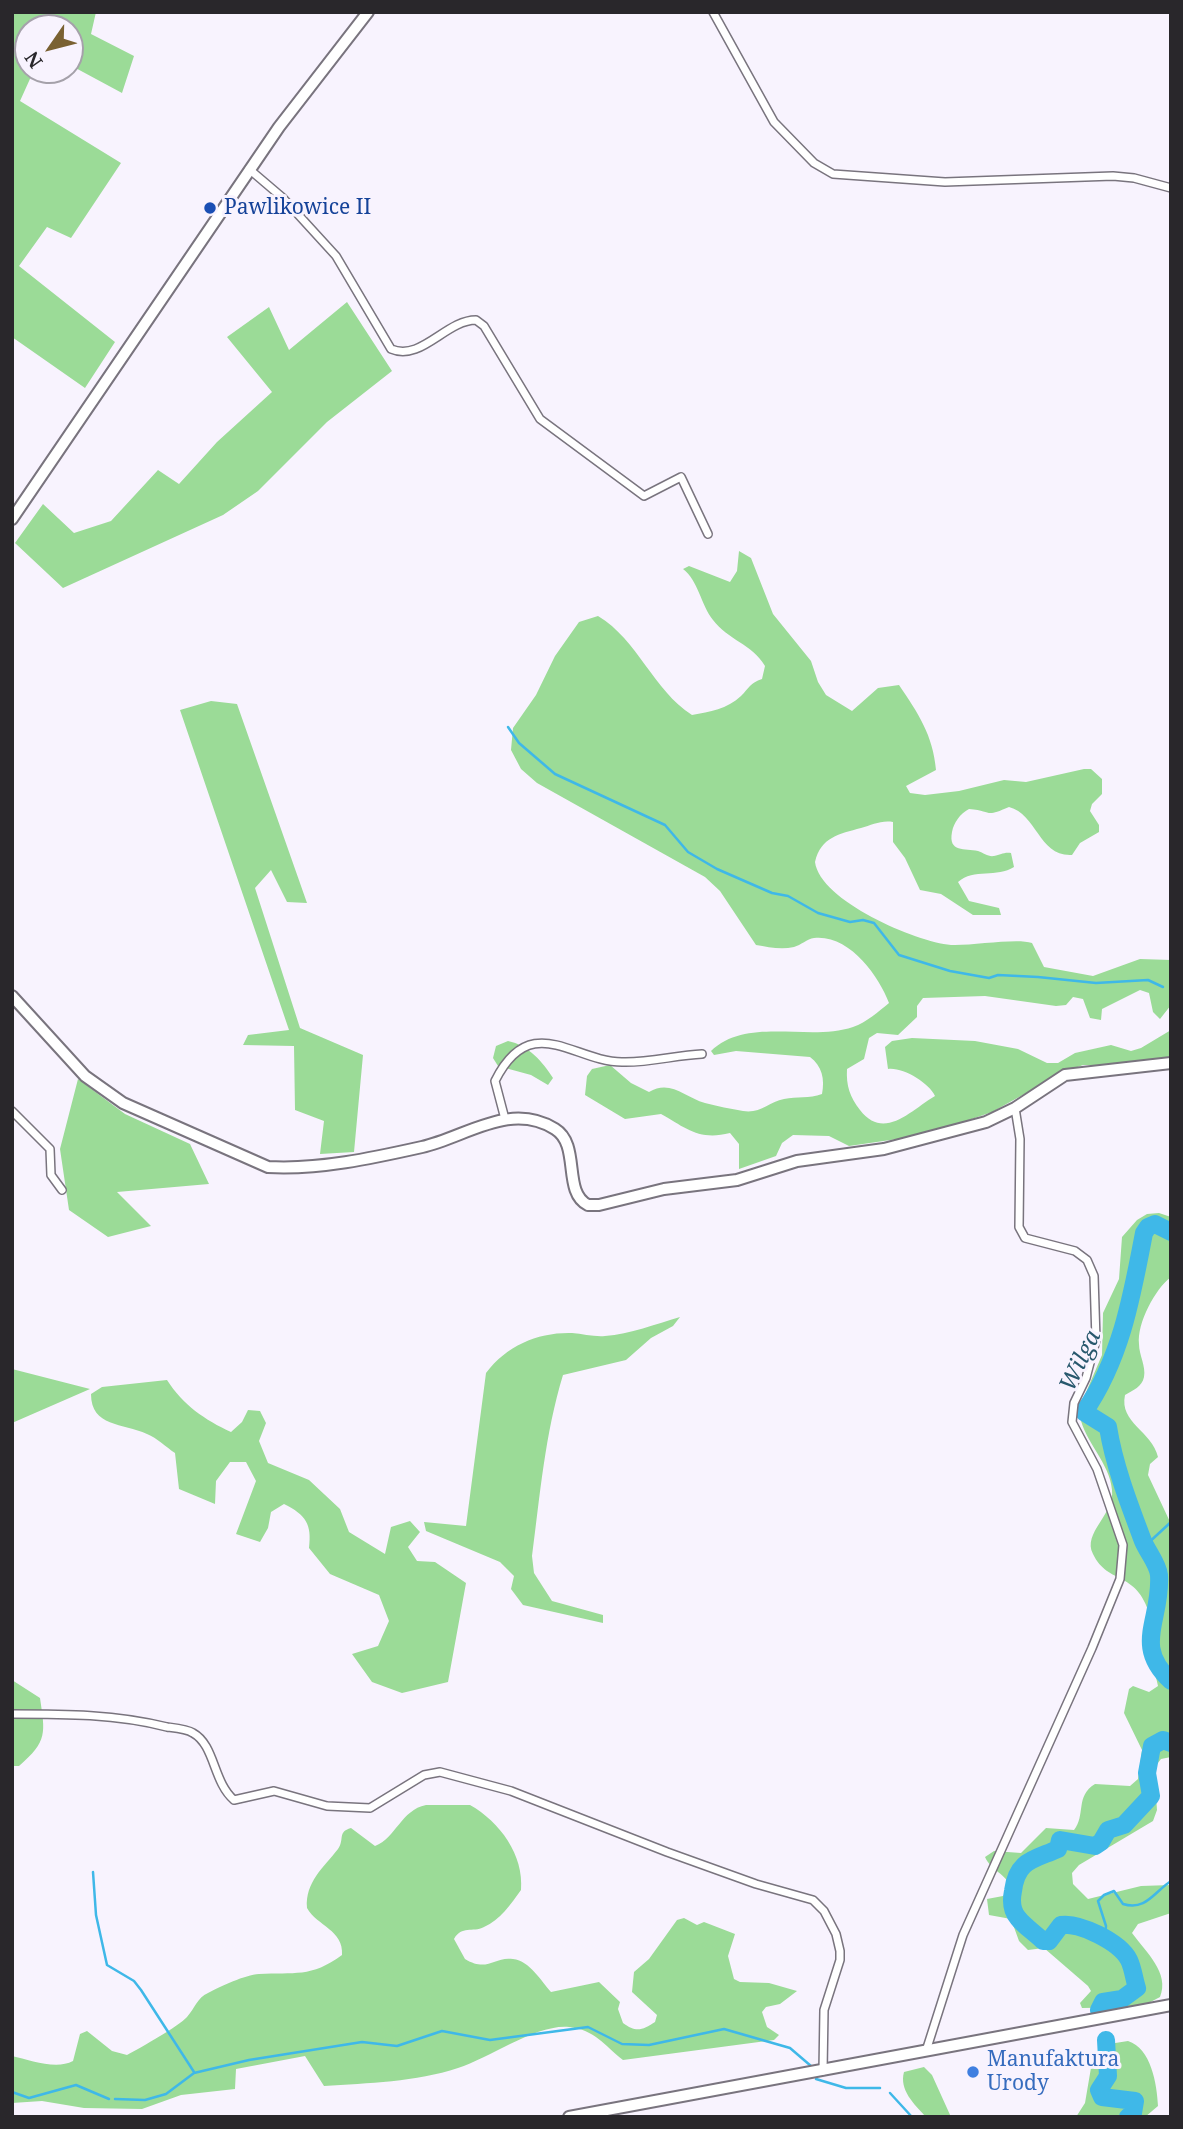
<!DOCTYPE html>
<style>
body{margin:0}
#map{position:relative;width:1183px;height:2129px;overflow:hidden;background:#f8f3fe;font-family:"Noto Serif",serif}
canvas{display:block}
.frame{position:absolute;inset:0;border:14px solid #29272b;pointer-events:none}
.north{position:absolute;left:14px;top:14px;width:70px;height:70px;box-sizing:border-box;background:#f8f3fe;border:2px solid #a5a1aa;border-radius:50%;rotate:235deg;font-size:19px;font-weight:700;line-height:28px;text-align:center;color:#29272b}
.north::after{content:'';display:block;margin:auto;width:24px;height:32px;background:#7a6132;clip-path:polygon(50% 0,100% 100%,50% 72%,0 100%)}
</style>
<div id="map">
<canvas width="1183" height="2129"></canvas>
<div class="frame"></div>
<div class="north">N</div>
</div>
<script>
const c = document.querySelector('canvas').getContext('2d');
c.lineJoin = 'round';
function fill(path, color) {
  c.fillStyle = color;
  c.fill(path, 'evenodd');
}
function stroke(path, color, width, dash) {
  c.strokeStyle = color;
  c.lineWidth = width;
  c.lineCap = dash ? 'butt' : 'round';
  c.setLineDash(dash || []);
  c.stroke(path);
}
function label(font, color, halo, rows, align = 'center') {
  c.font = font + ' "Noto Serif",serif';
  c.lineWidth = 6;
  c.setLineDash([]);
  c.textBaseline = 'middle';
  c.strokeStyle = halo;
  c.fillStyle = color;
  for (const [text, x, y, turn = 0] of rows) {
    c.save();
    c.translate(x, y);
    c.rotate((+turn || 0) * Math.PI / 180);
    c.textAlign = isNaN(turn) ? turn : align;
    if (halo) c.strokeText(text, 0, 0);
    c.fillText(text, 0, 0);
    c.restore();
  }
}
fill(new Path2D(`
 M12,12H96L91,34L134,56L122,93L70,65V28H28V70H34L20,101L121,163L71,238L47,227L19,266L115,342L85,388L12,337Z
 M347,302L392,371L327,422L258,491L223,515L63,588L15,543L43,504L74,533L111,521L158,470L179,484L217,442L272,392L227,337L269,307L289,350Z
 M739,551L751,558L773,614L811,661L818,682L826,695L852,711L878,688L899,685C918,713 933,735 936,770L906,786L910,793L925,795L959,791L1004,780L1026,782L1084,769H1091L1102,779V794L1092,804L1090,811L1099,825V832L1080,843L1072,855C1039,857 1037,814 1009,807C984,818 993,811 969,809C960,814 954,822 952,832C948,853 965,848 978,851C984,853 988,857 994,856C1001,855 1003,852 1011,853L1014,867C997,878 974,868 958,882L969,901L999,908L1001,915H973L941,894L920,890L905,858L893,842V822C881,820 872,825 861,828C839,834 821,837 815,862C820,901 916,942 951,945C972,946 1016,938 1032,943L1044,967L1093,976L1140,959L1171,960V1005L1160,1019L1153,1012L1149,993L1140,990L1102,1009L1101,1020L1090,1018L1083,999L1073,997L1066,1005L1056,1006L985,996L923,998L917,1006V1017L898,1035L877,1033L869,1038L864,1059L847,1069C846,1086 850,1097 860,1110C884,1141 910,1111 935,1096C929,1083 903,1067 888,1069L885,1047L892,1041L912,1038L975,1041L1018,1049L1047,1063H1058L1075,1053L1111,1045L1131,1051L1141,1048L1171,1030V1060L1134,1065H1083L1064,1072L992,1112L925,1135L849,1146L829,1136L793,1135L782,1143L776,1156L739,1169V1144L730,1133C699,1141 686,1128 661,1114L625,1119L585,1095L587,1076L592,1069L610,1065L631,1083L649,1092C670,1079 685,1097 705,1103C717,1106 731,1109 743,1111C760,1114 769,1102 784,1099C797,1096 809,1099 822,1094C825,1079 822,1066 810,1057L736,1051L714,1055L711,1051C747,1016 809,1042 853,1027C867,1022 878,1012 889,1003C879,976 849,934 814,938C807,939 801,945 794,947C781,950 768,947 756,945L720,891L705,877L537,783L521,769L511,750L513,728L536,695L555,656L579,622L598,616C638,640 653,690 692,715C710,712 727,709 741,696C749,688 750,683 762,679L765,666C752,644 728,640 713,620C701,605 698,580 683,569L689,566L730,582L737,571Z
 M211,701L237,704L307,903L287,902L271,870L255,888L300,1028L363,1055L354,1152L320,1154L324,1121L295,1110L294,1046L243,1045L248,1035L289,1030L180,710Z
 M508,1041C528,1045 543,1062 553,1078L548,1085L531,1075L498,1066L493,1058L496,1046Z
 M78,1079L125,1114L190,1144L209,1184L117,1192L151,1226L108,1237L69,1210L60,1149Z
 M1159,1213L1171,1217V1277C1155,1289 1137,1323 1139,1344C1139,1355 1146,1366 1144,1377C1142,1387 1133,1390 1125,1395C1119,1423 1152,1431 1158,1457L1150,1464L1148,1475L1171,1524V1757L1161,1759L1154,1768L1157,1810L1153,1821L1079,1865L1072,1873L1073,1884L1088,1899L1141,1886L1171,1885V1913L1138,1924L1132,1933C1146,1952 1170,1973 1160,1997L1141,2007L1082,2008L1080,2003L1091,1991L1088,1986L1044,1948L1028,1950L1019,1941L1011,1919L989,1915L987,1899L1003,1896L1011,1888C1007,1874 991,1871 985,1857L994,1851L1021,1853L1046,1828L1074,1830C1086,1815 1075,1796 1095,1784L1130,1786L1138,1779L1142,1750L1124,1713L1129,1689L1133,1686L1149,1692L1158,1686C1153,1656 1135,1656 1151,1620C1139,1569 1108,1586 1093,1554C1082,1533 1115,1514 1112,1490C1110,1463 1084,1441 1080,1416L1081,1404L1102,1355L1103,1313L1119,1279L1122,1237L1137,1220L1147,1214Z
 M680,1317L673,1326L651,1338L626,1360L563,1375C545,1434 540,1495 532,1556L534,1573L552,1601L603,1615V1623L523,1605L511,1589L514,1576L500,1562L426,1531L424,1522L466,1526L486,1373C507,1345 539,1332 572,1333C583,1334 595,1337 605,1336C630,1334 656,1324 680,1317Z
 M12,1369L90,1389L12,1423Z
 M167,1380C183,1405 205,1420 231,1432L242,1422L248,1410L260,1411L266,1423L259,1441L268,1463L309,1480L340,1509L349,1532L385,1554L391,1527L410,1521L420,1532L408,1547L417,1561L435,1562L466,1583L448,1682L402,1693L372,1682L352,1654L378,1646L389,1621L379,1595L330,1574L309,1548C312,1524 306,1515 284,1504L271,1512L268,1528L260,1542L236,1534L256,1481L246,1462H230L216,1481L215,1504L179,1489L175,1453C166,1447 157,1438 147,1434C123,1423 91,1427 91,1394L102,1387Z
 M12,1680L40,1698C45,1733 48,1741 19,1766H12Z
 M426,1805H470C500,1822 524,1855 521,1890C511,1904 500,1920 484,1927C472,1933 462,1925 454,1939L465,1959C488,1973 494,1956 513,1959C530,1961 541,1981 551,1992L599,1982L620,2002L618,2009L623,2023C636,2033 643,2030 655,2022L657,2015L632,1992L634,1972L649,1959L677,1920L684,1918L697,1925L704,1922L735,1934L728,1956L734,1979L740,1982L769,1983L797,1991L780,2004L766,2007L762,2012L767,2027L779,2035L774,2040L623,2060C604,2045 595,2030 569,2027C536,2024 490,2058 458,2068C416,2082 368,2083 324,2086L305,2056L236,2069L235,2089L181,2095L142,2109L84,2108L42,2101L12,2103V2056C30,2060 56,2070 73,2061L80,2034L87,2031L112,2051L127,2055C140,2048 179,2026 187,2017C195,2008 197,1998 208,1993C221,1986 245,1975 259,1974C294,1972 311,1978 342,1955C344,1930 317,1926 307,1908C305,1882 324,1867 338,1849C345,1839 337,1832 351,1828L375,1846C396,1838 401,1810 426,1805Z
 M1128,2041C1151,2048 1157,2084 1158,2106L1145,2117H1076L1085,2103L1093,2056L1109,2044Z
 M924,2067L932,2075L951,2117H926C914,2104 899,2090 904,2072Z`), '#9bdb97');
stroke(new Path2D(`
 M508,727L519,743L555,774L665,825L688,852L717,869L772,893L788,896L818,913L850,922L863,920L874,923L899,955L950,971L989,978L998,975L1038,977L1096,983L1148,980L1163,987
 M1145,1546L1171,1522
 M93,1872L96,1915L107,1965L134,1981L141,1990L194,2072
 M1105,1938L1106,1926L1098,1901L1104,1895L1114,1891L1123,1904C1146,1911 1154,1892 1171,1881
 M816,2079L846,2088H880
 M12,2092L29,2098L76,2085L109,2099
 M890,2093L912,2117
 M115,2099L145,2100L166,2094L194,2073L249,2060L362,2042L397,2046L442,2031L490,2040L588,2027L622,2044L649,2045L724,2029L790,2048L811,2066`), '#3fb8e8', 2.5);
stroke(new Path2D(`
 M1171,1232L1155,1224L1148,1227L1144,1233C1132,1296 1121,1359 1084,1412L1108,1427C1114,1465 1129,1504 1143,1541C1147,1551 1158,1564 1159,1575C1162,1620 1132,1645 1171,1681
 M1099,2010L1103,2002L1122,1999L1137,1988C1134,1979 1133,1968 1129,1960C1120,1942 1079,1922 1061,1925L1049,1941H1043C1035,1933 1024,1926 1018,1918C1011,1910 1011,1901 1013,1891C1017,1860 1033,1860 1058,1849L1060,1840L1095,1846L1101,1842L1108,1830L1124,1825L1151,1796L1147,1773L1152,1746L1163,1740L1171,1743
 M1106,2040L1108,2076L1099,2090L1102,2097L1135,2101L1133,2113L1128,2117`), '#3fb8e8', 18);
const street = new Path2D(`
 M713,12L774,122L814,163L833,174L945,182L1113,176L1134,178L1171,188
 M249,169L283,198L336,256L391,349C421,362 446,320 476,320L484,326L540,419L644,496L681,477L708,534
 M12,1111L50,1149L51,1175L62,1190
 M505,1119L495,1081C531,1009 574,1062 622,1062C649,1063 676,1055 702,1054
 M12,1714C65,1714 116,1714 167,1727C175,1728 187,1729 193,1733C215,1745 213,1782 234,1800L274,1791L327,1806L370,1808L424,1775L440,1772L511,1791L667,1852L756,1884L813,1900L824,1911L836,1934L840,1951V1960L824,2010L823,2071
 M926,2051L963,1935L1092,1648L1120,1579L1123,1545L1097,1469L1072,1422L1074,1403L1086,1378L1096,1340L1094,1276L1087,1260L1075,1251L1025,1238L1019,1227L1020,1139L1015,1108`);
const secondary = new Path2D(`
 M12,519L279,127L368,12
 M12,996L85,1076L123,1103L268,1167C318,1170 373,1158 422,1147C466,1137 510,1101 555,1129C581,1145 562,1192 588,1205H599L664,1189L737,1180L797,1161L884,1149L986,1122L1015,1108L1065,1075L1171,1063
 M569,2117L1171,2005`);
stroke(street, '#79747e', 10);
stroke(secondary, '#79747e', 14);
stroke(street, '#fff', 7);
stroke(secondary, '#fff', 10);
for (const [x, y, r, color] of [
 [210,208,7,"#1a4fb4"],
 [973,2072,7,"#3f7fe0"]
]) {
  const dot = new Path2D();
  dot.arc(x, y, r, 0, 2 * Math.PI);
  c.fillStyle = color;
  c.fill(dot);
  stroke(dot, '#f8f3fe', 2.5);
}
label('21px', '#164399', '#f8f3fe', [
 ["Pawlikowice II",224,208]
], 'left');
label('21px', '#366cbe', '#f8f3fe', [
 ["Manufaktura",987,2060],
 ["Urody",987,2084]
], 'left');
label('italic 23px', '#28586d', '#f8f3fe', [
 ["Wilga",1081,1361,-64]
]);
</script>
